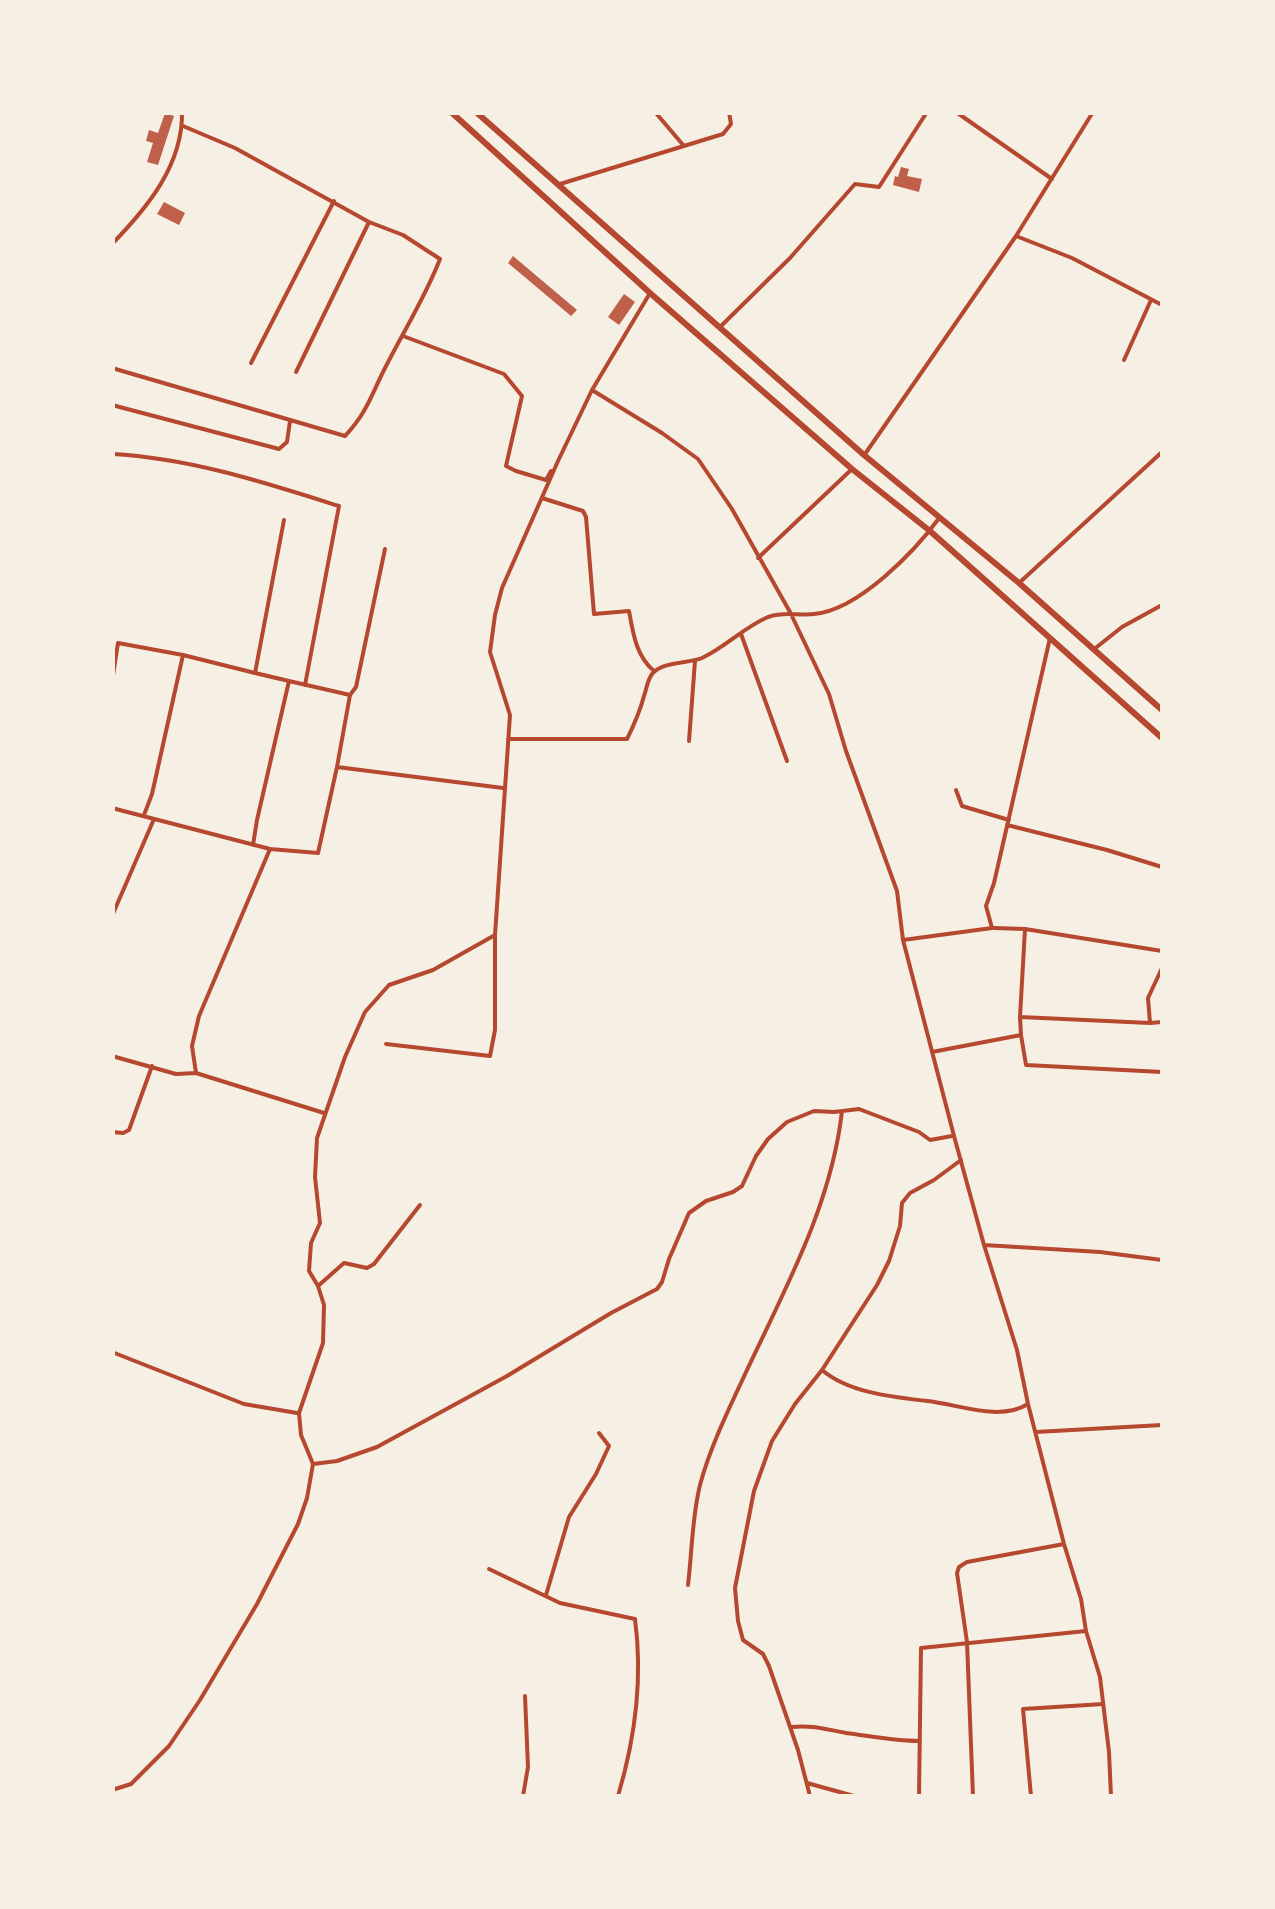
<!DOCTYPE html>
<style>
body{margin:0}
#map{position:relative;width:1275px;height:1909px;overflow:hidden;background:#f6efe4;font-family:"Nunito Sans",sans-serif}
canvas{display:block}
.frame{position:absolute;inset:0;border:115px solid #f6efe4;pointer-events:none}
</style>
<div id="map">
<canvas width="1275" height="1909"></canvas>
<div class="frame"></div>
</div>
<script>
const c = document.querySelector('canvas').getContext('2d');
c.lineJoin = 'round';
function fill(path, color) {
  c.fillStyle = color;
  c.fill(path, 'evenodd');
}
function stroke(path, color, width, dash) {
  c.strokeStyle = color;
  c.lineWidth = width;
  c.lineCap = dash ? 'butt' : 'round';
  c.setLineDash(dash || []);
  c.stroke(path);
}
fill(new Path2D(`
 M165,113L174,116L158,165L147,162L153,143L146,141L149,130L158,133Z
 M901,167L909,169L907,176L922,179L919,192L893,185L895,176L898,177Z
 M164,202L185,213L179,225L157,214Z
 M513,256L577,310L571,316L508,263Z
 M624,294L635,302L619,325L608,317Z`), '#bf614a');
stroke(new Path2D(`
 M655,112L684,146
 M956,112L1052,179
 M560,184L723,134L731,124L729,112
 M1016,236L1072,258L1162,305
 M112,244C147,208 183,165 182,112
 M720,327L790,258L855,184L879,187L927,112
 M403,336L504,374L522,396L506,466L516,471L546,480L551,471
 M1124,360L1151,300
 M251,363L334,201
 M112,368L345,436C366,414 371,396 384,370C403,332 425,298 440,259L403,235L369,222L235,148L183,126
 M296,372L369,222
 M592,390L662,433L698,459L732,509L790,612L829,694L846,751L897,891L903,940L954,1136L984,1245L1017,1350L1028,1404L1064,1544L1081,1599L1086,1631L1100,1677L1109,1752L1111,1796
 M112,405L279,449L287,442L290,421
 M112,454C190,458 266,483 339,506L305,685
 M865,454L1016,236L1093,112
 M542,498L583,511L586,517L594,614L629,611C633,633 636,656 654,671
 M758,558L852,469
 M1019,583L1162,452
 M741,634L787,761
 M1093,650L1122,627L1162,605
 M255,673L289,681
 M112,682L118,643L183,655L255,673L284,520
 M508,739H627C634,725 640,711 644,696C647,688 647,681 652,674C663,661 687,664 702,658C726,647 744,627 768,617C785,611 798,616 814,614C859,610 915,551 940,517
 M689,741L695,661
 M337,767L350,695
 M956,790L962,806L1009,820
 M112,808L270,849L318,853L337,767L503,788
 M144,815L152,794L183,655
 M1007,825L1107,850L1162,867
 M253,845L257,820L289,681L350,695L356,687L385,549
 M112,916L154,819
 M994,928L1025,929L1162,951
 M1025,929L1020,1017L1150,1023L1162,1022
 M903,940L992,928L986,906L994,883L1050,638
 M1150,1023L1148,998L1162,968
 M1021,1035L1026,1065L1162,1072
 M386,1044L490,1056L495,1030V935
 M932,1052L1021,1035L1020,1017
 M112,1056L176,1074L196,1073L324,1113
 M196,1073L192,1046L199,1016L270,849
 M112,1132L123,1133L129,1130L152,1066
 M984,1245L1100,1252L1162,1260
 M318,1286L344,1263L367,1268L374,1264L420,1205
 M112,1352L244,1404L297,1413
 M822,1370C849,1393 893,1397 927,1401C958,1404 999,1422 1028,1404
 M1036,1432L1162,1425
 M313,1464L337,1461L377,1447L507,1376L611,1313L657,1289L662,1282L669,1259L689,1213L706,1201L733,1192L742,1186L756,1156L768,1139L787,1122L814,1111L834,1112L859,1109L919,1132L930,1140L952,1136
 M489,1569L560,1603L635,1619C643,1679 635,1739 618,1796
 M688,1585C692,1552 692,1517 700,1485C709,1451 725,1417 740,1385C781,1296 831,1209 842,1111
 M546,1595L569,1517L596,1474L609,1446L599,1433
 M791,1727C814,1725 824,1729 846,1733C870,1736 895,1741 919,1741
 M807,1783L854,1796
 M112,1790L131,1784L169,1746L200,1700L257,1604L298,1524L307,1498L313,1464L301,1435L299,1413L323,1343L324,1305L318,1286L309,1271L311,1243L320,1223L315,1177L317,1138L345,1057L365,1012L389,985L433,970L495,935L510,715L490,652L495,615L502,588L558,461L592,390L650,293
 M523,1796L528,1767L525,1696
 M810,1796L798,1750L769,1666L763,1654L743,1640L738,1621L735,1588L754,1491L772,1441L795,1404L822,1370L877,1285L889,1261L900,1226L902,1203L910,1193L934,1180L961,1160
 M919,1796L921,1648L1086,1631
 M973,1796L967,1642L957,1573L959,1567L967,1562L1064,1544
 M1031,1796L1023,1709L1103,1704`), '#b5482f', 4);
stroke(new Path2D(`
 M451,112L650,293L852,469L930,531L1162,738
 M476,112L864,455L1019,583L1162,710`), '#b5482f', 6);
</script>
